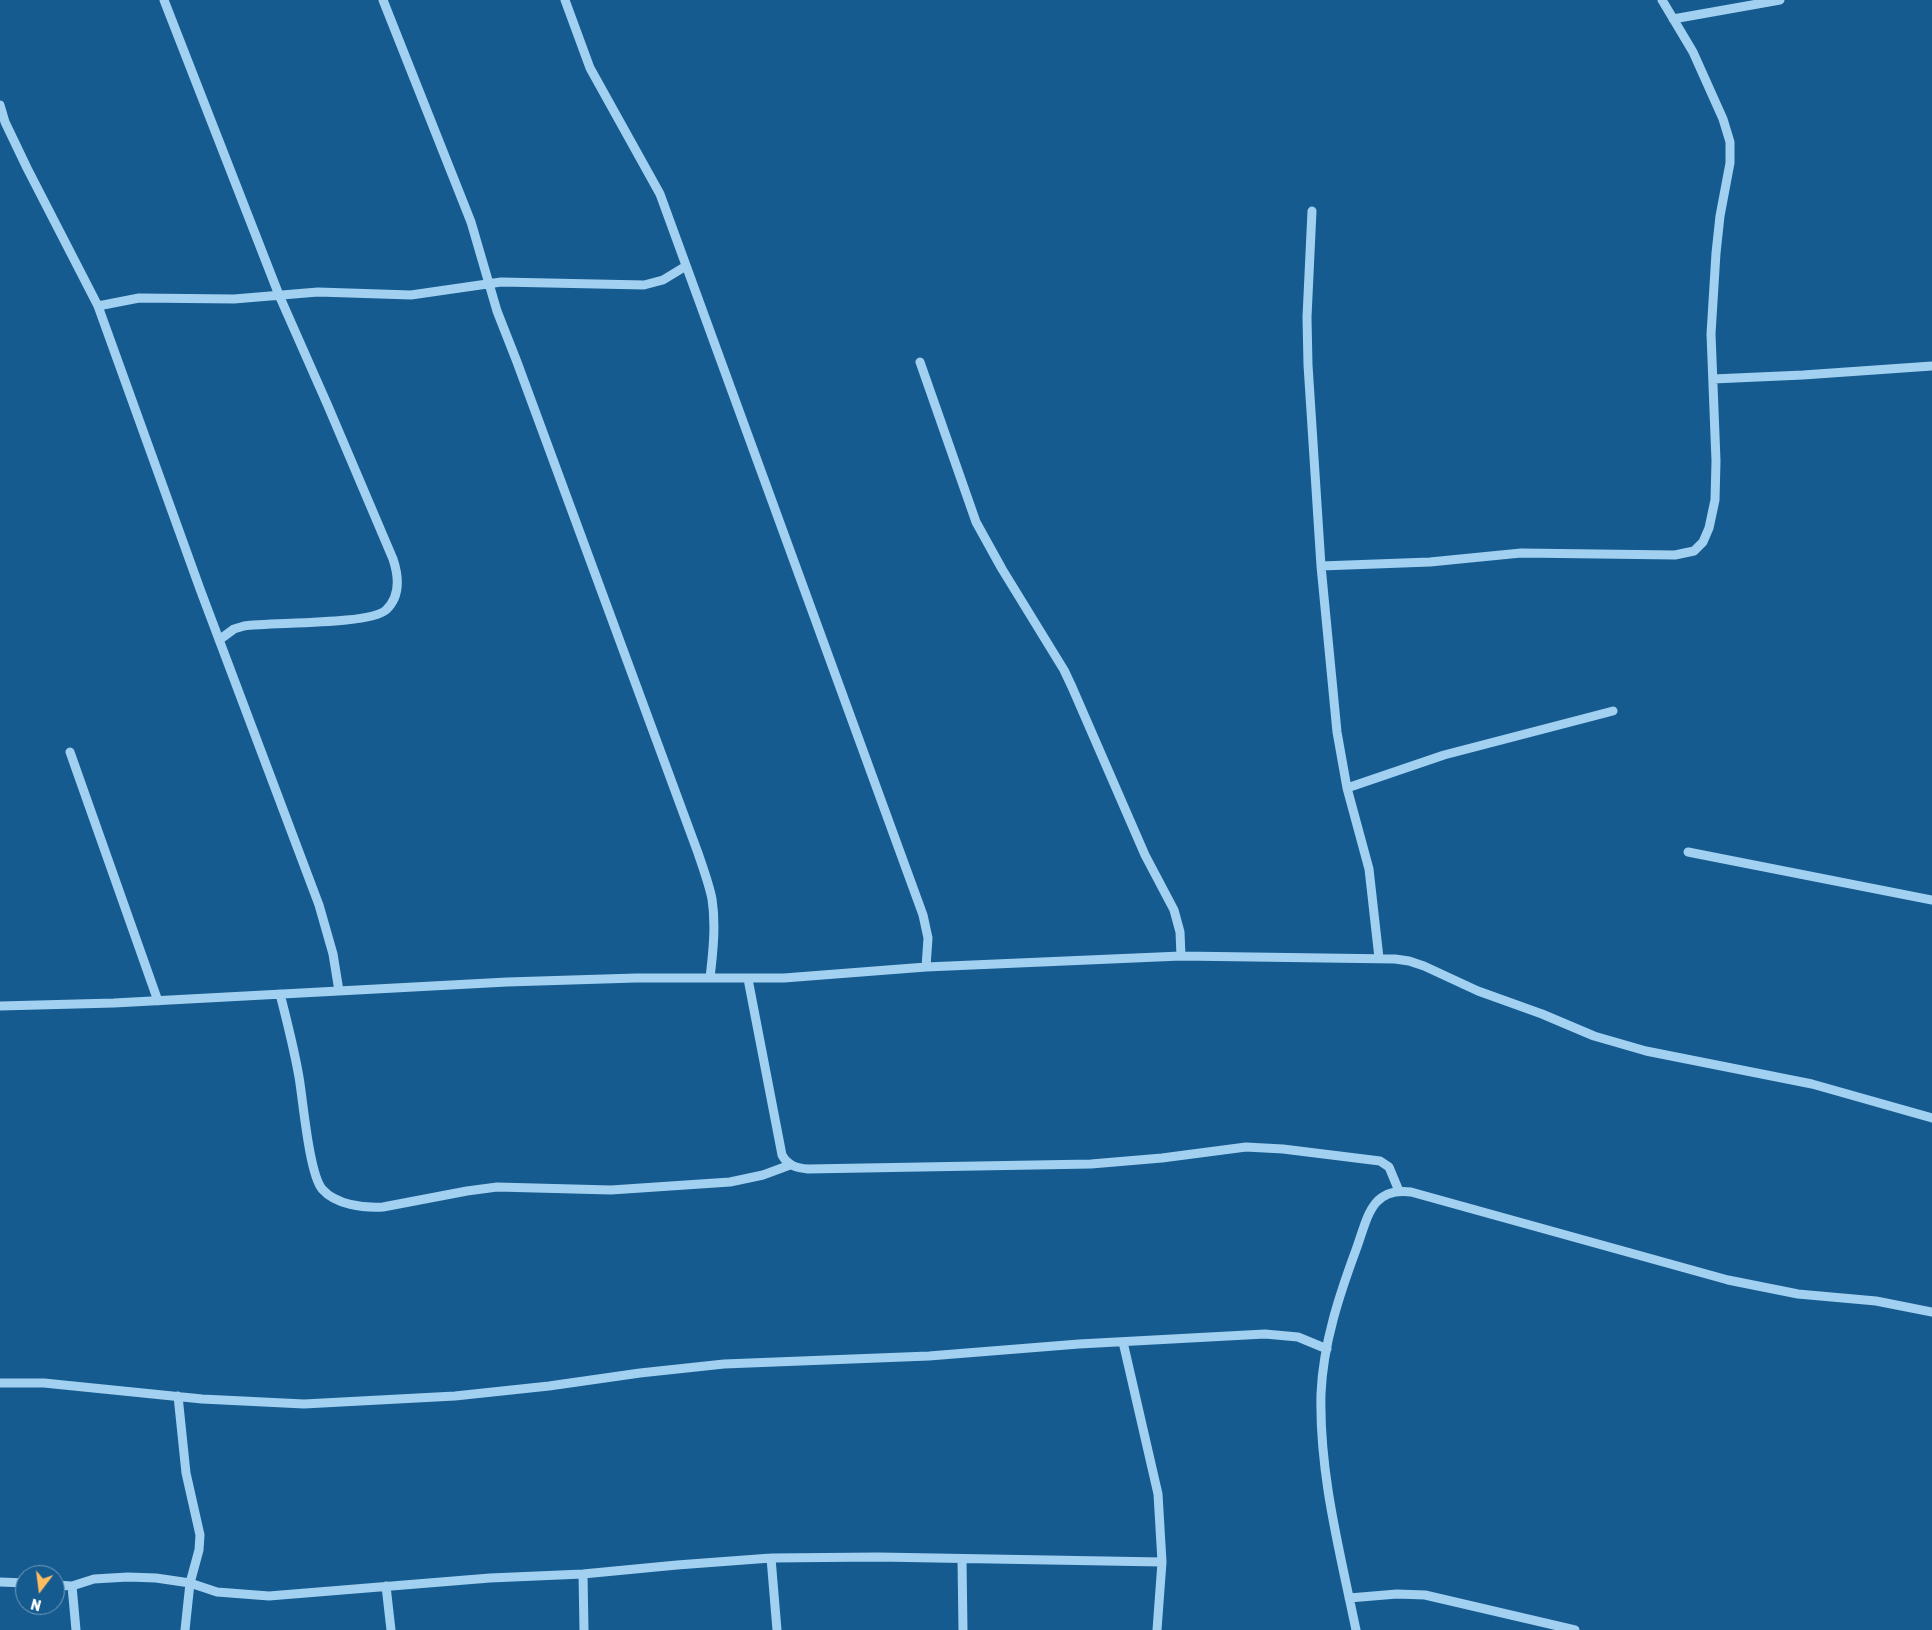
<!DOCTYPE html>
<style>
body{margin:0}
#map{position:relative;width:1932px;height:1630px;overflow:hidden;background:#155b90;font-family:Rubik,sans-serif}
canvas{display:block}
.north{position:absolute;left:15px;top:1565px;width:50px;height:50px;box-sizing:border-box;background:#155b90;border:1px solid #739dbc;border-radius:50%;rotate:195deg;font-size:14px;font-weight:700;line-height:20px;text-align:center;color:#fff}
.north::after{content:'';display:block;margin:auto;width:18px;height:22px;background:#ffbd61;clip-path:polygon(50% 0,100% 100%,50% 72%,0 100%)}
</style>
<div id="map">
<canvas width="1932" height="1630"></canvas>
<div class="north">N</div>
</div>
<script>
const c = document.querySelector('canvas').getContext('2d');
c.lineJoin = 'round';
function stroke(path, color, width, dash) {
  c.strokeStyle = color;
  c.lineWidth = width;
  c.lineCap = dash ? 'butt' : 'round';
  c.setLineDash(dash || []);
  c.stroke(path);
}
stroke(new Path2D(`
 M164,0L279,295L328,406L393,559C399,577 401,596 386,610C369,625 272,622 244,626L234,629L219,640
 M383,0L471,222L497,311L517,362L698,853C703,868 709,884 712,899C716,925 713,952 710,978
 M565,0L590,68L660,194L923,915L928,938L926,967
 M1673,19L1780,0
 M0,105L5,122L27,168L98,306L200,589L319,905L333,954L339,991
 M1312,211L1307,317L1308,365L1321,566L1337,732L1347,788L1369,869L1379,958
 M98,306L139,298L234,299L318,292L411,295L501,282L644,285L663,280L686,266
 M920,362L976,522L1002,569L1064,670L1072,687L1145,855L1174,910L1180,932L1181,956
 M1713,379L1803,375L1932,366
 M1321,566L1430,562L1521,553L1675,555L1694,551L1703,542L1709,528L1715,500L1716,461L1711,334L1716,253L1720,216L1730,163V142L1723,119L1693,52L1662,0
 M70,752L158,1001
 M1347,788L1444,755L1613,711
 M1688,852L1932,900
 M748,979L782,1155C788,1166 797,1168 808,1169L1091,1164L1162,1158L1246,1147L1283,1149L1380,1161L1389,1167L1399,1191
 M280,994C287,1021 294,1049 299,1077C303,1100 309,1173 322,1189C336,1205 363,1208 383,1207L467,1191L497,1187L611,1190L730,1182L763,1175L790,1165
 M0,1006L114,1003L507,982L636,978H784L926,967L1181,956L1395,959L1409,961L1424,966L1478,991L1542,1014L1594,1036L1646,1051L1812,1084L1932,1118
 M1123,1342L1158,1494L1162,1562L1157,1630
 M0,1383H44L202,1399L304,1404L455,1396L549,1386L640,1373L724,1364L929,1356L1079,1344L1265,1334L1298,1337L1327,1349
 M178,1396L186,1473L200,1535L199,1550L190,1583L185,1630
 M771,1558L777,1630
 M962,1560L963,1630
 M583,1574L584,1630
 M0,1582L25,1583
 M55,1585L72,1586L94,1579L128,1577L156,1578L190,1583L217,1592L269,1596L490,1578L583,1574L677,1565L771,1558L878,1557L1162,1562
 M72,1586L76,1630
 M386,1586L391,1630
 M1349,1598L1397,1594L1425,1595L1575,1630
 M1356,1630C1340,1552 1319,1474 1321,1394C1323,1343 1340,1293 1357,1247C1368,1216 1372,1187 1411,1192L1728,1280L1798,1294L1876,1301L1932,1312`), '#a2d0f0', 9);
</script>
